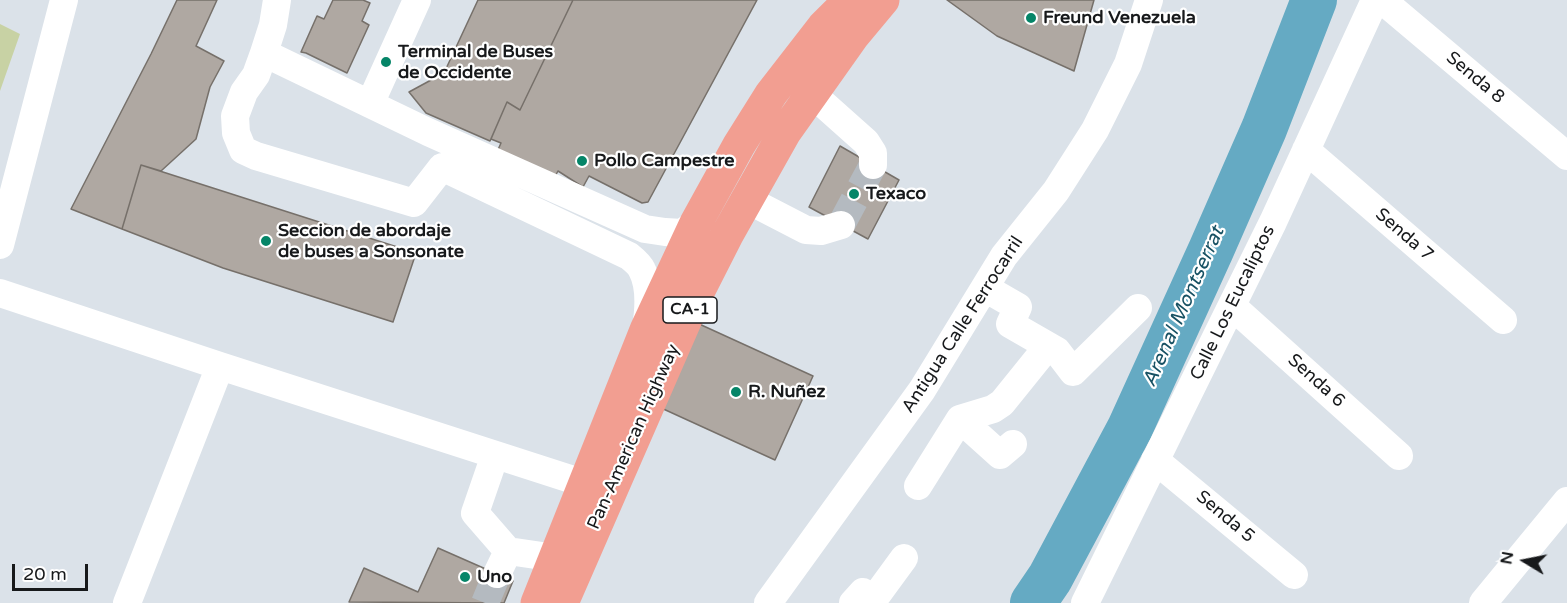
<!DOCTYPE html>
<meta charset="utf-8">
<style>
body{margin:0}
#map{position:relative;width:1567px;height:603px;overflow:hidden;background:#dbe2e9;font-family:"Varela Round",sans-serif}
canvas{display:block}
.north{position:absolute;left:1495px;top:531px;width:60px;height:60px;-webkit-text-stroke:4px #fff;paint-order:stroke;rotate:280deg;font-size:16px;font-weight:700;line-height:24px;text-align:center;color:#17191b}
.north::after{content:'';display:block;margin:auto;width:21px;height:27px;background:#17191b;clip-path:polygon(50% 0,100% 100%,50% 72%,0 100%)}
.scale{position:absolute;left:12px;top:564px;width:76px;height:27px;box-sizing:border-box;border:3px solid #17191b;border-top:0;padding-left:8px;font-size:18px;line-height:21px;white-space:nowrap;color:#17191b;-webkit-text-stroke:4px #fff;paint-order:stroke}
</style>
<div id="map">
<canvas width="1567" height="603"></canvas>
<div class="north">N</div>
<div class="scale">20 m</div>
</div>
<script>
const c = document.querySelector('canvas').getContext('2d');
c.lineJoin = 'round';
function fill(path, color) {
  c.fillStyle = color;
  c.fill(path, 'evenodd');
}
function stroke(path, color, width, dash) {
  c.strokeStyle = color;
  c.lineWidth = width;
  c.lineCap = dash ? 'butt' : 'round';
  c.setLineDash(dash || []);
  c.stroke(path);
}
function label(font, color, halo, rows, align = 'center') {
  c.font = font + ' "Varela Round",sans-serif';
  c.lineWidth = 4.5;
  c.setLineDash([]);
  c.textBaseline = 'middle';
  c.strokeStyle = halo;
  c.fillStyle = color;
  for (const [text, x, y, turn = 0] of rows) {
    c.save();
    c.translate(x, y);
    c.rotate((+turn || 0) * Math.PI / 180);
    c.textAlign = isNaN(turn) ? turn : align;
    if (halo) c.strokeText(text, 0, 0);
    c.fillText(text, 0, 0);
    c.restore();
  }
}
fill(new Path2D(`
 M0,24L20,34L0,91Z`), '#c8d2a4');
stroke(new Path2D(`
 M1033,603L1050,578L1130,428L1211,250L1264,129L1314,0`), '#65aac3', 46);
const building = new Path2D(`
 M177,0H217L196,46L224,61L210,87L196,139L161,171L141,165L122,229L71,209L151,54Z
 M333,0H363L370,3L362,21L369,25L347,73L306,53L301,52L317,16L324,19Z
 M478,0H573L520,110L507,102L490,141L426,113L409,92L444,73Z
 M573,0H757L648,202L642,203L589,176L583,187L558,171L553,180L497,152L501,143L491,139L507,102L520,110Z
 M947,0H1094L1074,71L997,36Z
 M840,146L899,180L868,239L809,207Z
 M141,165L416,253L393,322L223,268L122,229Z
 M697,323L813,376L775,460L659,407Z
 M438,548L513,581L504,603L349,602L364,568L418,592Z`);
fill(building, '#afa8a2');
stroke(building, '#76706a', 1.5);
stroke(new Path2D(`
 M841,225L873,165
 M485,603L497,574`), '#b4bac0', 28, [28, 14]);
stroke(new Path2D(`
 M277,0L273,25L264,53L428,132L645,229L665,232L682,233L696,223
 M1382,0L1567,156
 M264,53L256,75L244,92L235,116L236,133L243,150L256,156L414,203L442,167L629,256C634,260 640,265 642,270C651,287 649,309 646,328
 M811,93L866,142L873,153V165
 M370,104L417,0
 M1306,150L1503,320
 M746,199L806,230L821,231L841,225
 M0,245L64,0
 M985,288L1018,307L1010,324L1057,351L1073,372L1138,308
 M0,293L220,366L586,484
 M1232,306L1399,456
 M960,419L1000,455L1013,444
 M495,455L475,513L508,551
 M1155,460L1294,575
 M918,486L960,419L993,409L1002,403L1048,346
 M497,574L508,551L556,558
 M127,603L220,366
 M768,603L922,390L1004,256L1056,191L1095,130L1128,64L1149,0
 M853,603L863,592L874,599L904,558
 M1085,603L1273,222L1375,0
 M1483,603L1567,501`), '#fff', 28);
stroke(new Path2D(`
 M537,603L646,330L696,223L739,145L771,94L823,27L850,0
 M562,603L696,296L727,235L785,132L853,36L883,0`), '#f29e91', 33);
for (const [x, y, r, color] of [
 [1031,18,6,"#058568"],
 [386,62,6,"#058568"],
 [582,161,6,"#058568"],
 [854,194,6,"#058568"],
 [266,241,6,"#058568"],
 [736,392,6,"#058568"],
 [465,577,6,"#058568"]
]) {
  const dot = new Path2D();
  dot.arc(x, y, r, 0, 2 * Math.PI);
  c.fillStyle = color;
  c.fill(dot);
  stroke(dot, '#fff', 2);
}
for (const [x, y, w] of [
 [690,310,54]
]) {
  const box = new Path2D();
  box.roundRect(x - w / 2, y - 13, w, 26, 4.5);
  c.fillStyle = '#fff';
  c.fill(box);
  stroke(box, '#17191b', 1.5);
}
label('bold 16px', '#17191b', null, [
 ["CA-1",690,310]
]);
label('bold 18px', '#17191b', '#fff', [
 ["Freund Venezuela",1043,18],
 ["Terminal de Buses",398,52],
 ["de Occidente",398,73],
 ["Pollo Campestre",594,161],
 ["Texaco",866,194],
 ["Seccion de abordaje",278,231],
 ["de buses a Sonsonate",278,252],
 ["R. Nuñez",748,392],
 ["Uno",477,577]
], 'left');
label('18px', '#17191b', '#fff', [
 ["Senda 8",1475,78,40],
 ["Senda 7",1404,235,41],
 ["Calle Los Eucaliptos",1233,303,-64],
 ["Antigua Calle Ferrocarril",963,325,-57],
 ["Senda 6",1316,381,42],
 ["Pan-American Highway",634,437,-66],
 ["Senda 5",1225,517,40]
]);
label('italic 20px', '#175163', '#fff', [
 ["Arenal Montserrat",1184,307,-66]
]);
</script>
